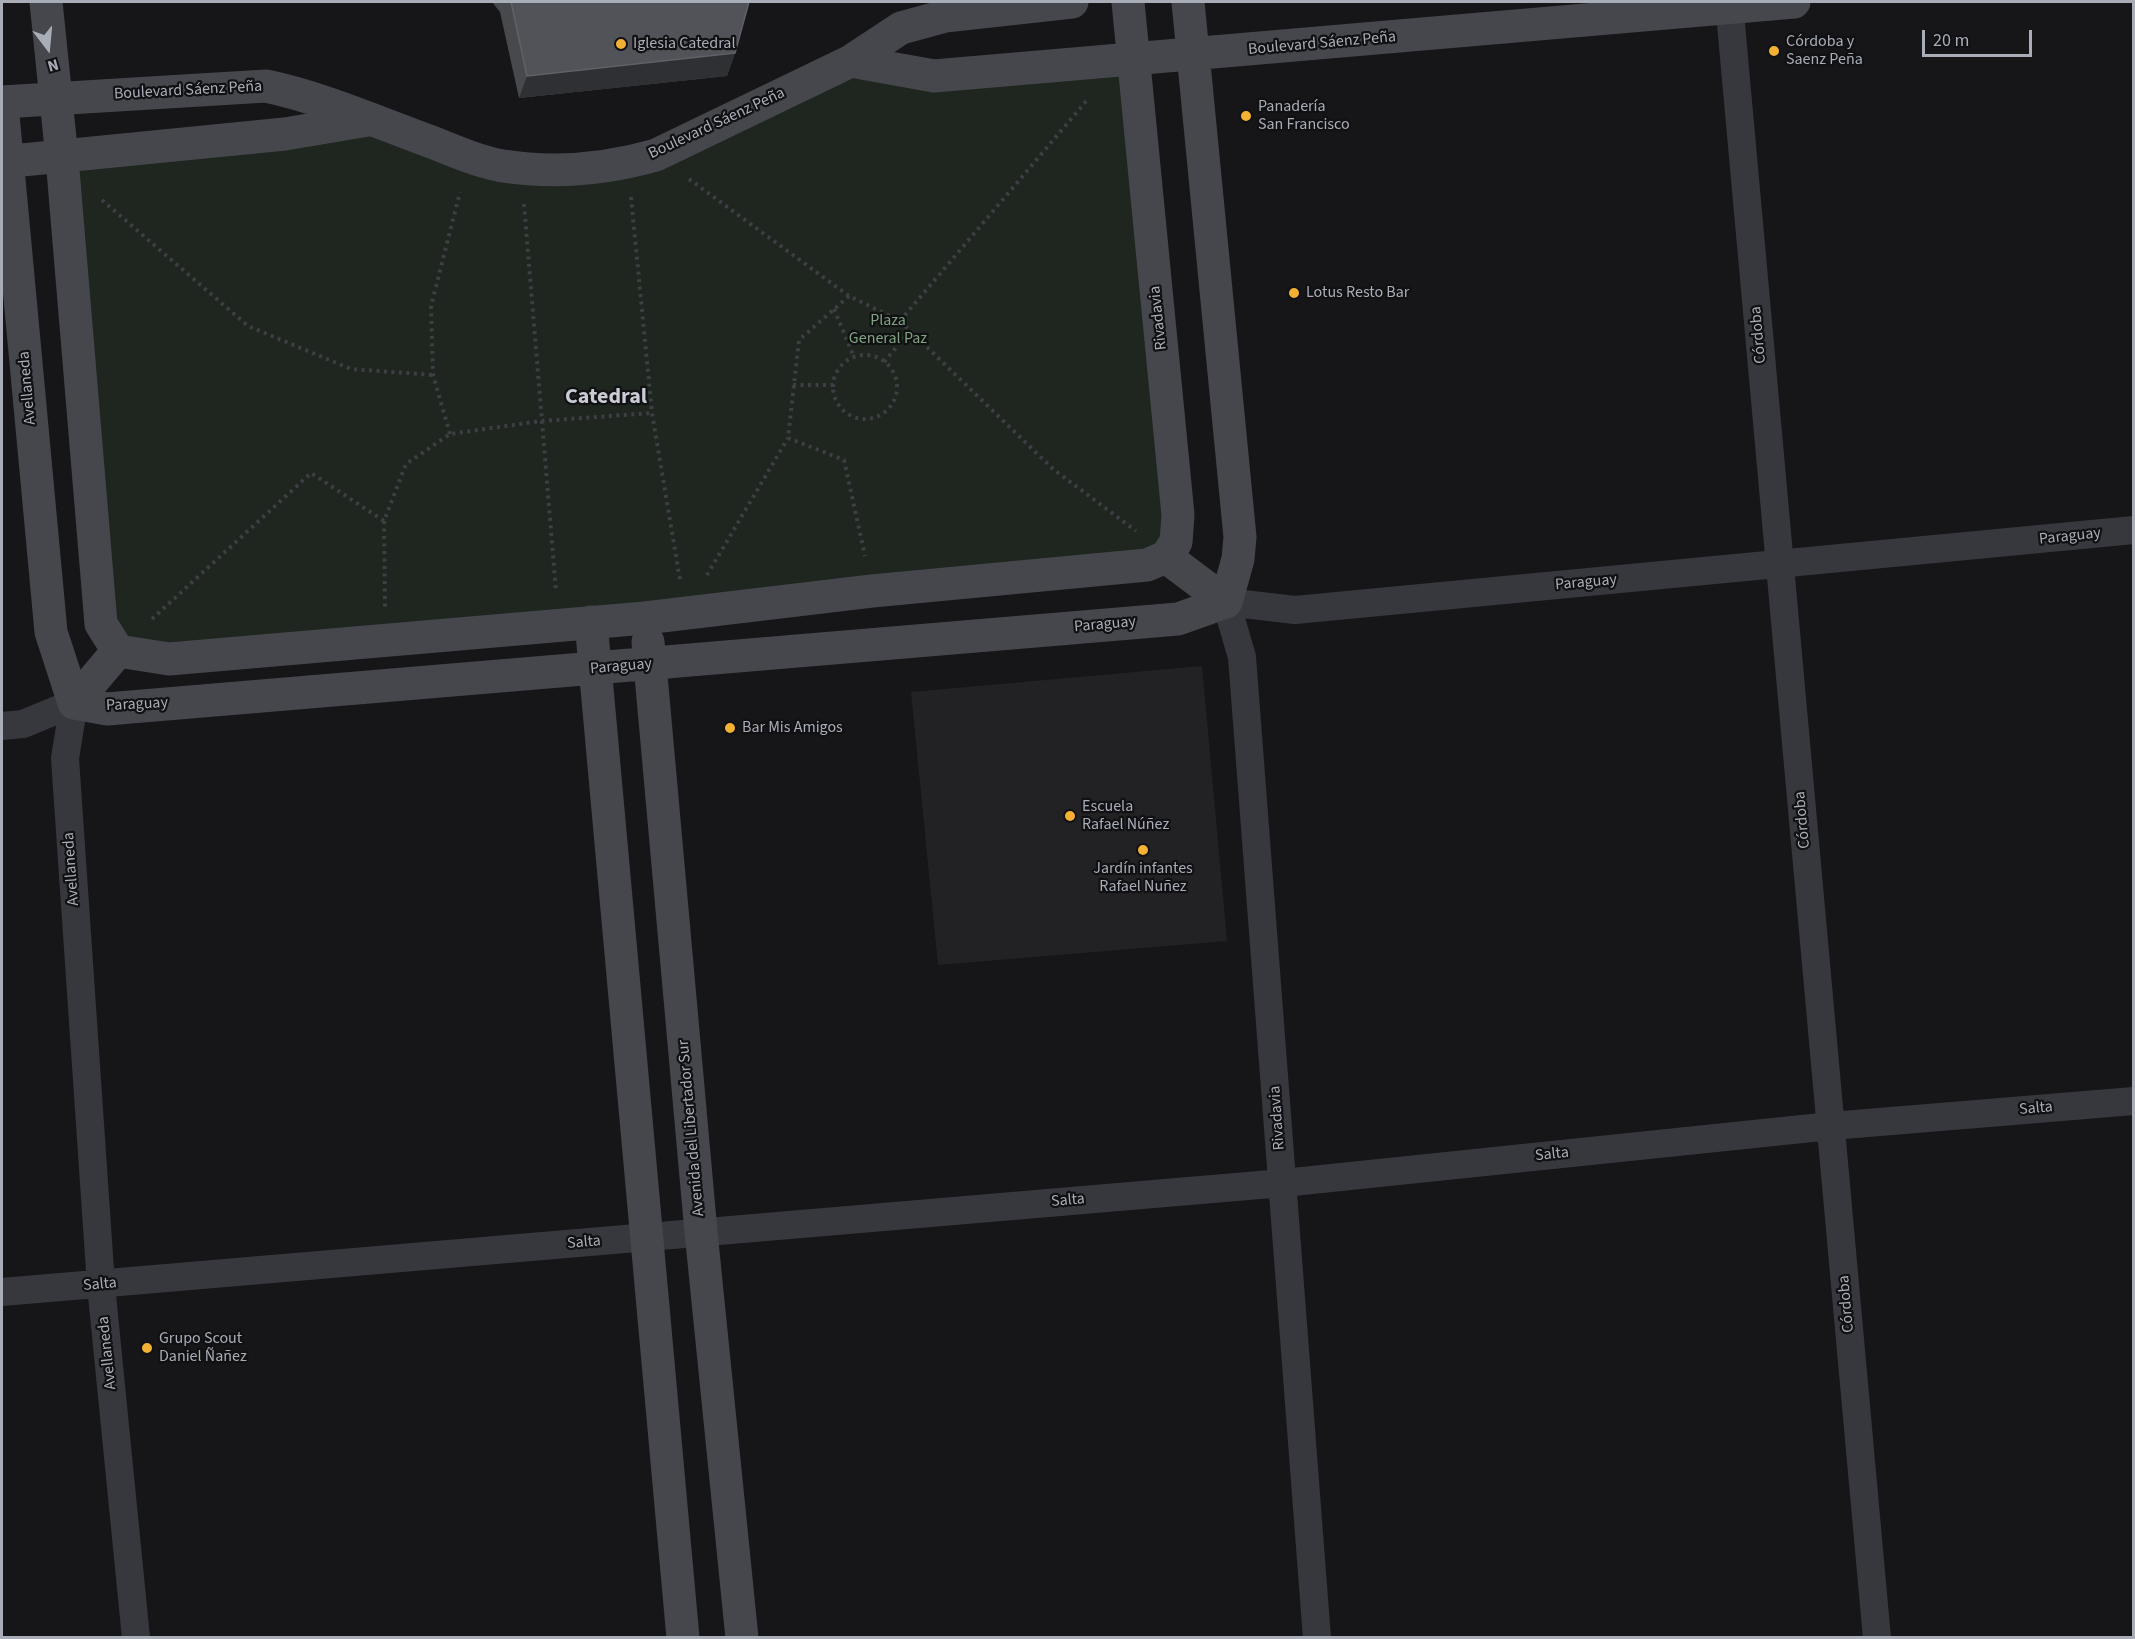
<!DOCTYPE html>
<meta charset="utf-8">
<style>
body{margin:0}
#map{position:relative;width:2135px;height:1639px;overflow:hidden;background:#161618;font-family:"Source Sans 3",sans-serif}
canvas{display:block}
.frame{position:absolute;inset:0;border:3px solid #a8adb8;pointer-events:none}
.north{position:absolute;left:18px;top:18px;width:60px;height:60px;-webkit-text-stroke:4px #111113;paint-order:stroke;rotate:164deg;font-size:16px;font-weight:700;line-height:24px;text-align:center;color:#a8adb8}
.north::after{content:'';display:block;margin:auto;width:21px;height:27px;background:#a8adb8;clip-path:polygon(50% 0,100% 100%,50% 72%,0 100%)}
.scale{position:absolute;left:1922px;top:30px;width:110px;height:27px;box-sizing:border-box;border:3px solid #a8adb8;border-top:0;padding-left:8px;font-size:18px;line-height:21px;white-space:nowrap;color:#a8adb8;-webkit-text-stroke:4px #111113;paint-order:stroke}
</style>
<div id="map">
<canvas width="2135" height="1639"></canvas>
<div class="frame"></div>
<div class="north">N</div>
<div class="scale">20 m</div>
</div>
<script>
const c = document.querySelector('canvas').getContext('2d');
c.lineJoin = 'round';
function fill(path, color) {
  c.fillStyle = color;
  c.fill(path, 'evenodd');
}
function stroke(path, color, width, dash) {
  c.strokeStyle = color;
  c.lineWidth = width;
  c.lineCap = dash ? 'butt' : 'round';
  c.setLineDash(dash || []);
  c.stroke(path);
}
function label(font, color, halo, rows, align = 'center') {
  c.font = font + ' "Source Sans 3",sans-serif';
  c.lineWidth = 4.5;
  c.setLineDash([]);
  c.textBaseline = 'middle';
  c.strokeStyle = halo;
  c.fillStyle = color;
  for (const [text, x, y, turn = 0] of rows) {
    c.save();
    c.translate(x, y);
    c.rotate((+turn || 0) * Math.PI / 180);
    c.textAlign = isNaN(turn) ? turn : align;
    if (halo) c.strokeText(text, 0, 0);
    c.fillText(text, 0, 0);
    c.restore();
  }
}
fill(new Path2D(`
 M1202,666L1227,941L938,965L911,692Z`), '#222225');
fill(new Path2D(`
 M1134,57L1166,557L118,651L62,158L369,120L582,170L851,61Z`), '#1e261f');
stroke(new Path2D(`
 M689,179L849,296L900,321L1053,469L1136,531
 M631,197L652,413L680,580
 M102,200L248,326L351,369L433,375
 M524,204L556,591
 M849,296L799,340L788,438L844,460L865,556
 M834,309L854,357
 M900,321L1088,99
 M833 387a32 32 0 1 1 64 0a32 32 0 1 1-64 0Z
 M884,362L910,331
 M793,385H833
 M450,434L433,375L431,306L460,192
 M384,521L385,607
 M707,575L788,438
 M152,619L311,473L384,521L406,464L450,434L541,421L652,413`), '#3d3f44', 4, [3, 4.5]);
stroke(new Path2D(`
 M1729,2L1877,1638
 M74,703L65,758L101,1285L136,1638
 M2,726L23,724L74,703
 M2,1292L1283,1183L1831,1126L2134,1101
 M1317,1638L1242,657L1226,602L1295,610L2134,530`), '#37383d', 28);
stroke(new Path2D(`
 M46,2L62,158L101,624L118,651
 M1128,2L1178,515L1176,542L1166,557
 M1188,2L1240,537L1238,559L1226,602
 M851,61L934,76L1794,2
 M2,102L266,86C323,98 379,123 434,143C456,152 480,162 503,166C555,174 607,169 656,155L851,61L901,28L945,16L1072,2
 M2,104L51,632L74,703
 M2,162L285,134L368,120
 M1166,557L1226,602
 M591,622L683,1638
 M648,642L701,1232L742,1638
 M118,651L169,659L645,618L872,591L1147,565L1166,557
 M74,703L107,709L1178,619L1226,602
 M74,703L118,651`), '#45474d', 33);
fill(new Path2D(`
 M492,2H749L735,53L727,76L519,98L500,12Z`), '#47494d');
fill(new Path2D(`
 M735,53L727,76L519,98L527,76Z`), '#2f3033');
const building = new Path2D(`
 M511,2H749L735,53L527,76Z`);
fill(building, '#525359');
stroke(building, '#5f6168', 1.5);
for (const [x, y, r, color] of [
 [621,44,6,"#f2b134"],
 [1774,51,6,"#f2b134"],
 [1246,116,6,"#f2b134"],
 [1294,293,6,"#f2b134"],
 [730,728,6,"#f2b134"],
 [1070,816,6,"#f2b134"],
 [1143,850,6,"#f2b134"],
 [147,1348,6,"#f2b134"]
]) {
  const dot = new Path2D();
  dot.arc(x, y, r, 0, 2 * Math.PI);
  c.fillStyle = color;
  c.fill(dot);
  stroke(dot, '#111113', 2);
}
label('16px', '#a8adb8', '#111113', [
 ["Córdoba y",1786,42],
 ["Saenz Peña",1786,60],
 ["Iglesia Catedral",633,44],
 ["Panadería",1258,107],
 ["San Francisco",1258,125],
 ["Lotus Resto Bar",1306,293],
 ["Bar Mis Amigos",742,728],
 ["Escuela",1082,807],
 ["Rafael Núñez",1082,825],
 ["Jardín infantes",1143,869,"center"],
 ["Rafael Nuñez",1143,887,"center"],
 ["Grupo Scout",159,1339],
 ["Daniel Ñañez",159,1357]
], 'left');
label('16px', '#a8adb8', '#111113', [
 ["Boulevard Sáenz Peña",1322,44,-5],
 ["Boulevard Sáenz Peña",188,91,-3],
 ["Boulevard Sáenz Peña",717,124,-25],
 ["Rivadavia",1159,318,-96],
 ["Córdoba",1759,335,-95],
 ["Avellaneda",28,388,-95],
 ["Paraguay",2070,537,-6],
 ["Paraguay",1586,583,-5],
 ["Paraguay",1105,625,-5],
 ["Paraguay",621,667,-5],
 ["Paraguay",137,705,-3],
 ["Córdoba",1803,820,-95],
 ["Avellaneda",72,869,-94],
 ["Salta",2036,1109,-5],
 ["Rivadavia",1278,1118,-94],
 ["Avenida del Libertador Sur",692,1128,-95],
 ["Salta",1552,1155,-6],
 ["Salta",1068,1201,-5],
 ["Salta",584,1243,-5],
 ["Salta",100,1285,-5],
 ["Córdoba",1847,1304,-95],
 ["Avellaneda",108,1353,-96]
]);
label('16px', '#7fa381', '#111113', [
 ["Plaza",888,321],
 ["General Paz",888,339]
]);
label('bold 22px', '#c9ccd4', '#111113', [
 ["Catedral",606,398]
]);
</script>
